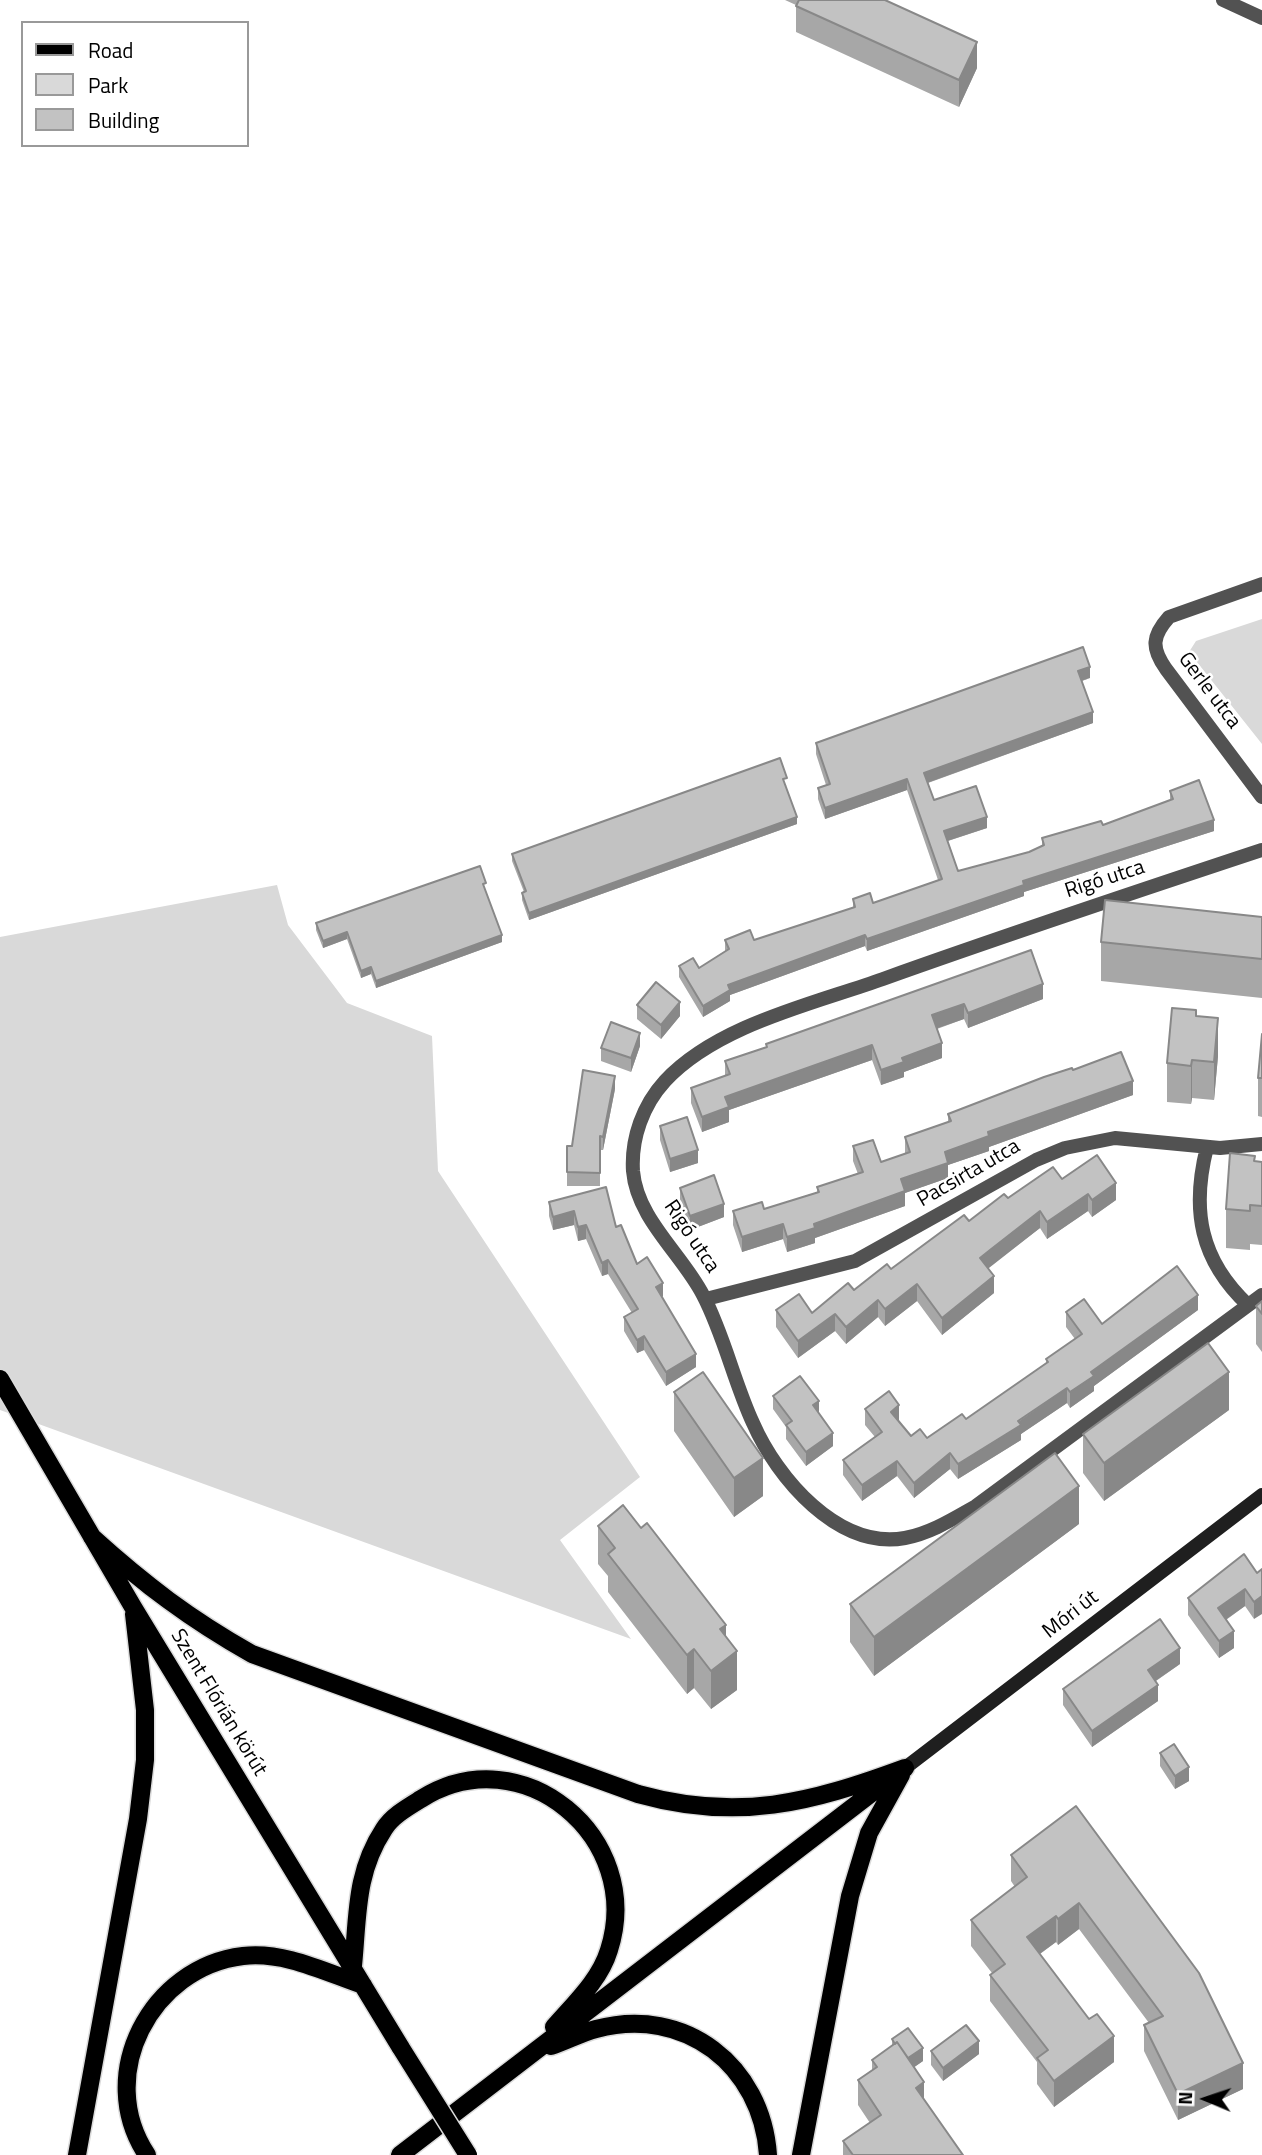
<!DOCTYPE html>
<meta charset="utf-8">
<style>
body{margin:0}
#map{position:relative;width:1262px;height:2155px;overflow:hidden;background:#fff;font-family:"Titillium Web",sans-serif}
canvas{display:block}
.legend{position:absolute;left:21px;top:21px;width:228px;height:126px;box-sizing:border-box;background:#fff;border:2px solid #999;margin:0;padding:9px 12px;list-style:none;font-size:21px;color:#000}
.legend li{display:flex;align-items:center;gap:14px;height:35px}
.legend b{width:35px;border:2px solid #999}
.north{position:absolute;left:1171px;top:2064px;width:70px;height:70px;-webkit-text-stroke:5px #fff;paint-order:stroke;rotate:272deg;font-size:19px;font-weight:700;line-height:28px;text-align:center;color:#000}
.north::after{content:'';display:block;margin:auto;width:24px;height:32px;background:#000;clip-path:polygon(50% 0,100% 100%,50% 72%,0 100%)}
</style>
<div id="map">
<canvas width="1262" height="2155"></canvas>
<ul class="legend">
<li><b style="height:9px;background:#000"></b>Road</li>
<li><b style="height:19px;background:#d9d9d9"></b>Park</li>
<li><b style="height:19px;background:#c2c2c2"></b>Building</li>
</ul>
<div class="north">N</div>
</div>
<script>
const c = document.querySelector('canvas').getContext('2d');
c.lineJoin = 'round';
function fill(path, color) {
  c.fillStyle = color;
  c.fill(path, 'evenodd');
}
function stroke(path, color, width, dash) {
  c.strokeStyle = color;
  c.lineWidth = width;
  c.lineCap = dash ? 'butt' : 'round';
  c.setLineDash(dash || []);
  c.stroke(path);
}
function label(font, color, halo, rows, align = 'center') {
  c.font = font + ' "Titillium Web",sans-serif';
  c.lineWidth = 5;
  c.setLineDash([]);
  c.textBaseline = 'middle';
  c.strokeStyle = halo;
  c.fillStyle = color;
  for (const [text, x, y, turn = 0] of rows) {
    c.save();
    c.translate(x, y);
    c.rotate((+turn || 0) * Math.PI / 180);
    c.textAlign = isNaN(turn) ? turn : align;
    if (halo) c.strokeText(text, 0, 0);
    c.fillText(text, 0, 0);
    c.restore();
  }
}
fill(new Path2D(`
 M1262,619V744L1189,652L1196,641Z
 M277,885L288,925L347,1003L432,1036L438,1171L640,1477L560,1540L631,1639L0,1410V937Z`), '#d9d9d9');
const primary = new Path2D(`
 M0,1379L133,1607L401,2048
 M92,1537C145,1585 190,1619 252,1654L638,1794C738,1822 810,1803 905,1768
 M353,1966C358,1916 355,1873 384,1829C392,1816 408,1807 421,1799C522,1735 645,1838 609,1950C600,1980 574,2004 554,2027
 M551,2046C566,2041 581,2033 596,2029C685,2005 762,2066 768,2155
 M77,2155L138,1819L145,1760V1710L134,1614
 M147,2155C94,2075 151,1967 243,1956C284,1951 325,1972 363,1985
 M400,2155L891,1778
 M801,2155L850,1896L869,1833L901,1775`);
stroke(primary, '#dbdbdb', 21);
stroke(new Path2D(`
 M1223,0L1262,18
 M1262,584L1169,617C1152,636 1151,648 1166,669L1262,797
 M1262,850C1135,892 1009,934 883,979C813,1004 717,1025 665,1081C643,1105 631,1138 633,1171C637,1219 682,1254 703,1295C724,1335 734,1382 753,1423C777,1478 838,1550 905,1538C931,1533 953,1519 976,1506L1262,1295
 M1207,1147C1191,1210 1200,1260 1248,1305
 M706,1299L855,1261L1036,1160L1065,1148L1115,1138L1220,1148L1262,1144`), '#525252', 14);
stroke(new Path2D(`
 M905,1768L1262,1495`), '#1f1f1f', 14);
stroke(primary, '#000', 18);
const primaryBridge = new Path2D(`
 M401,2048L468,2155`);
stroke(primaryBridge, '#dbdbdb', 21, []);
stroke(primaryBridge, '#000', 18);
fill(new Path2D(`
 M785,0H885L977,68L959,107L796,32V5Z
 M1090,678L1082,681L1093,723L928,783L934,800L987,828L948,841L958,871L1029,852L1042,846V838L1103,825L1170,800V791L1214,831L1024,892V896L867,951L865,946L730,995V1001L703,1017L679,977V966L699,968L725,951V940H754L853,908V899L873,903L938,880L907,790L825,819L818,799V788L826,785L816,754V743Z
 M785,785L797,824L529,920L522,900V893L524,892L512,861V854L787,785Z
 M485,890L502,942L376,988L371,974L361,978L347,939L323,948L316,930V923Z
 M1262,917V998L1101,981V942Z
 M1031,950L1043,999L968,1028L964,1019L937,1029L942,1058L904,1072V1077L881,1085L872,1060L729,1110V1122L702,1132L691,1103V1088L725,1076V1061L766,1048V1044Z
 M637,1005L680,1016L661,1039L637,1019Z
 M1196,1016L1218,1056L1214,1100L1192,1098L1191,1104L1167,1102V1063Z
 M1262,1034V1117L1258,1116V1078Z
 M640,1046L631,1072L601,1061V1048Z
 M1073,1070L1133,1095L989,1147V1151L948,1165V1178L905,1193V1206L815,1238V1243L787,1252L783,1239L742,1252L733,1225V1211L764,1209L817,1193V1187L858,1174L853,1161V1146L881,1162L905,1154V1137L948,1122V1114Z
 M615,1089L603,1150H600V1186H567V1146H572Z
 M660,1126L698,1163L670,1172L660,1140Z
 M1255,1161L1262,1162V1245L1250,1244V1250L1226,1248V1209Z
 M1062,1179L1116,1200L1092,1217L1088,1211L1047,1239L1040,1228L990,1266L988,1268L994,1293L942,1335L917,1301L885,1326L878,1317L846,1344L835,1331L798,1358L776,1327V1310L812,1313L891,1269L1008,1198Z
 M680,1188L724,1217L690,1230L680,1201Z
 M549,1202L616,1227L637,1264L663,1296L662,1297L696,1367L666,1386L644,1350L637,1353L624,1331V1317L632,1313L608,1274L602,1276L586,1239L578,1241L574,1225L553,1230L549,1216Z
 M1262,1301V1352L1256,1344V1306Z
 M1198,1310L1094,1386V1391L1070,1408L1067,1403L1021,1434V1440L958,1479L950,1469L914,1498L897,1476L862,1501L843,1475V1460L875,1437L865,1425V1409L899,1421L911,1436L927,1438L966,1419L1046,1363V1359L1075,1339L1066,1327V1312L1102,1324Z
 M674,1392L763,1496L734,1517L674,1431Z
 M773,1396L819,1413L833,1446L806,1466L786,1439V1427L773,1409Z
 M1229,1410L1104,1501L1083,1473V1434Z
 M1079,1524L874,1676L850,1642V1604Z
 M598,1526L726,1637L737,1690L711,1709L694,1688L687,1694L608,1592V1576L598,1564Z
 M1257,1573L1254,1619L1245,1606L1226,1620L1234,1648L1219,1658L1188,1615V1598Z
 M1180,1664L1156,1681L1158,1701L1092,1747L1063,1705V1689Z
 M1160,1753L1189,1781L1175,1789L1160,1766Z
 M1076,1806L1243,2089L1178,2120L1144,2051V2025L1149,2023L1079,1929L1058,1945L1056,1942L1040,1954L1114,2062L1054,2107L1037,2084V2062L990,2001V1975L992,1973L971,1946V1920L1015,1887L1011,1881V1855Z
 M892,2039L923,2061L914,2067L924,2099L963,2155H843V2141L870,2123L858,2105V2080L872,2070V2060L892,2046Z
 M931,2051L979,2054L943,2081L931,2065Z`), '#a7a7a7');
fill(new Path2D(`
 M977,42V68L959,107V80Z
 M1090,667V678L1078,682V671Z
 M1093,712V723L924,784V773Z
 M907,779V790L825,819V808Z
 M797,817V824L529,920V913Z
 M987,817V828L944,842V831Z
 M1214,820V831L1024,892V896L867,951V939L1023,881Z
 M347,932V939L323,948V941Z
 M502,935V942L376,988V981Z
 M865,935V946L730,995V1001L703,1017V1006L728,985Z
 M371,967V974L361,978V971Z
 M1043,984V999L968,1028V1013Z
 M680,1002V1016L661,1039V1025Z
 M964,1004V1019L932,1030V1015Z
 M1218,1018V1056L1214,1100V1062Z
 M640,1033V1046L631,1072V1058Z
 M942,1043V1058L904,1072V1077L881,1085V1070L902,1058Z
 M872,1045V1060L729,1110V1122L702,1132V1117L725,1097Z
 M1192,1060V1098L1191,1104V1066Z
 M615,1076V1089L603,1150V1137Z
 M1133,1081V1095L989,1147V1151L948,1165V1178L905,1193V1206L815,1238V1243L787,1252V1237L901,1179L945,1152L988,1132Z
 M698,1150V1163L670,1172V1159Z
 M1116,1183V1200L1092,1217V1200Z
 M1088,1194V1211L1047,1239V1222Z
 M724,1204V1217L690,1230V1216Z
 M574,1211V1225L553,1230V1217Z
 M1040,1211V1228L980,1275V1258Z
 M783,1224V1239L742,1252V1237Z
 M586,1225V1239L578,1241V1227Z
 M608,1260V1274L602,1276V1263Z
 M994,1276V1293L942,1335V1318Z
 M663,1283V1296L656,1300V1287Z
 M917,1284V1301L885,1326V1309Z
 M1198,1295V1310L1094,1386V1391L1070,1408V1392L1091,1372Z
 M878,1300V1317L846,1344V1327Z
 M835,1314V1331L798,1358V1341Z
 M644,1336V1350L637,1353V1340Z
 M696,1354V1367L666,1386V1372Z
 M1229,1372V1410L1104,1501V1463Z
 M1067,1388V1403L1021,1434V1440L958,1479V1464Z
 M819,1401V1415L813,1405Z
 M899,1405V1421L891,1427V1412Z
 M833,1433V1446L806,1466V1452Z
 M950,1453V1469L914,1498V1483Z
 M763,1458V1496L734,1517V1478Z
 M897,1461V1476L862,1501V1485Z
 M1079,1486V1524L874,1676V1637Z
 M1245,1589V1606L1218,1625V1608Z
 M1262,1596V1614L1254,1619V1602Z
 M726,1625V1660L737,1651V1690L711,1709V1671L720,1629Z
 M1234,1631V1648L1219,1658V1641Z
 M1180,1648V1664L1148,1686V1670Z
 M694,1649V1688L687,1694V1655Z
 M1158,1685V1701L1092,1747V1731Z
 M1189,1767V1781L1175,1789V1776Z
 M1079,1903V1929L1058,1945V1919Z
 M1056,1916V1942L1027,1963V1937Z
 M1114,2036V2062L1054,2107V2081Z
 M979,2041V2054L943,2081V2068Z
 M923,2048V2061L906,2073V2060Z
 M1243,2063V2089L1178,2120V2094Z
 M924,2082V2107L916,2088Z`), '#888');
const building = new Path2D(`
 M799,0H885L977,42L959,80L796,6Z
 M1083,647L1090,667L1078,671L1093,712L924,773L934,800L976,786L987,817L944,831L958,871L1029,852L1044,845L1042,838L1101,821L1103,825L1173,799L1170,791L1199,780L1214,820L1023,881L1024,885L867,939L865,935L728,985L730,990L703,1006L679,966L693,958L699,968L729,949L725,940L750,930L754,940L855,907L853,899L870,893L873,903L942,879L907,779L825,808L818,788L830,784L816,743Z
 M780,758L787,778L783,779L797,817L529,913L522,893L526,891L512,854Z
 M480,866L486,883L483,884L502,935L376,981L371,967L361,971L347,932L323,941L316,923Z
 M1105,900L1262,917V959L1101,942Z
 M1031,950L1043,984L968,1013L964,1004L932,1015L942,1043L902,1058L904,1062L881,1070L872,1045L725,1097L729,1107L702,1117L691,1088L730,1074L725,1061L767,1047L766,1044Z
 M656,982L680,1002L661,1025L637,1005Z
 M1172,1008L1196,1010V1016L1218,1018L1214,1062L1192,1060L1191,1066L1167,1063Z
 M611,1022L640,1033L631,1058L601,1048Z
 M1262,1034V1078H1258Z
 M1121,1052L1133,1081L988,1132L989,1136L945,1152L948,1163L901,1179L905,1191L814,1224L815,1228L787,1237L783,1224L742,1237L733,1211L762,1202L764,1209L819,1192L817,1187L863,1172L853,1146L873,1140L881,1162L910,1152L905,1137L951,1121L948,1114L1044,1077L1072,1068L1073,1070Z
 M583,1070L615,1076L603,1137L600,1136V1173L567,1172V1146H572Z
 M687,1117L698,1150L670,1159L660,1126Z
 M1230,1153L1255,1156L1254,1161L1262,1162V1206L1250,1205V1211L1226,1209Z
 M1097,1155L1116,1183L1092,1200L1088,1194L1047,1222L1040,1211L990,1250L980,1258L994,1276L942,1318L917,1284L885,1309L878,1300L846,1327L835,1314L798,1341L776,1310L799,1294L812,1313L848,1283L854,1290L887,1264L891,1269L964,1215L969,1221L1004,1194L1008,1198L1053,1167L1062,1179Z
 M714,1175L724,1204L690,1216L680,1188Z
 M606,1187L616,1227L621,1225L637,1264L647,1257L663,1283L656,1287L696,1354L666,1372L644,1336L637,1340L624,1317L638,1309L608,1260L602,1263L586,1225L578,1227L574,1211L553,1217L549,1202Z
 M1177,1266L1198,1295L1091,1372L1094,1376L1070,1392L1067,1388L1018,1421L1021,1425L958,1464L950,1453L914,1483L897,1461L862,1485L843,1460L882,1432L865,1409L889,1391L899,1405L891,1412L911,1436L920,1429L927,1438L962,1414L966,1419L1048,1362L1046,1359L1082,1334L1066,1312L1084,1299L1102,1324Z
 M1262,1301V1314L1256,1306Z
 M1208,1343L1229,1372L1104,1463L1083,1434Z
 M703,1372L763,1458L734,1478L674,1392Z
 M800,1376L819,1401L813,1405L833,1433L806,1452L786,1425L792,1421L773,1396Z
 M1055,1453L1079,1486L874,1637L850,1604Z
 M623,1505L641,1528L647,1523L726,1625L720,1629L737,1651L711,1671L694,1649L687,1655L608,1554L615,1548L598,1526Z
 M1244,1554L1257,1573L1262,1569V1596L1254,1602L1245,1589L1218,1608L1234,1631L1219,1641L1188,1598Z
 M1160,1619L1180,1648L1148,1670L1158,1685L1092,1731L1063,1689Z
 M1174,1744L1189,1767L1175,1776L1160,1753Z
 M1076,1806L1199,1973L1243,2063L1178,2094L1144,2025L1163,2016L1079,1903L1058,1919L1056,1916L1027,1937L1089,2019L1097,2014L1114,2036L1054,2081L1037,2058L1048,2050L990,1975L1005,1964L971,1920L1027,1877L1011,1855Z
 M966,2025L979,2041L943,2068L931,2051Z
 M908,2028L923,2048L908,2058L897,2042L895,2044L892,2039Z
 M897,2042L924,2082L916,2088L963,2155H853L843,2141L881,2115L858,2080L877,2067L872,2060Z`);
fill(building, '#c2c2c2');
stroke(building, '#888', 2);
label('21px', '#000', '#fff', [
 ["Gerle utca",1209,691,53],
 ["Rigó utca",1105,880,-18],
 ["Pacsirta utca",969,1174,-30],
 ["Rigó utca",691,1237,56],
 ["Móri út",1071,1615,-38],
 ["Szent Flórián körút",218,1703,59]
]);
</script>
